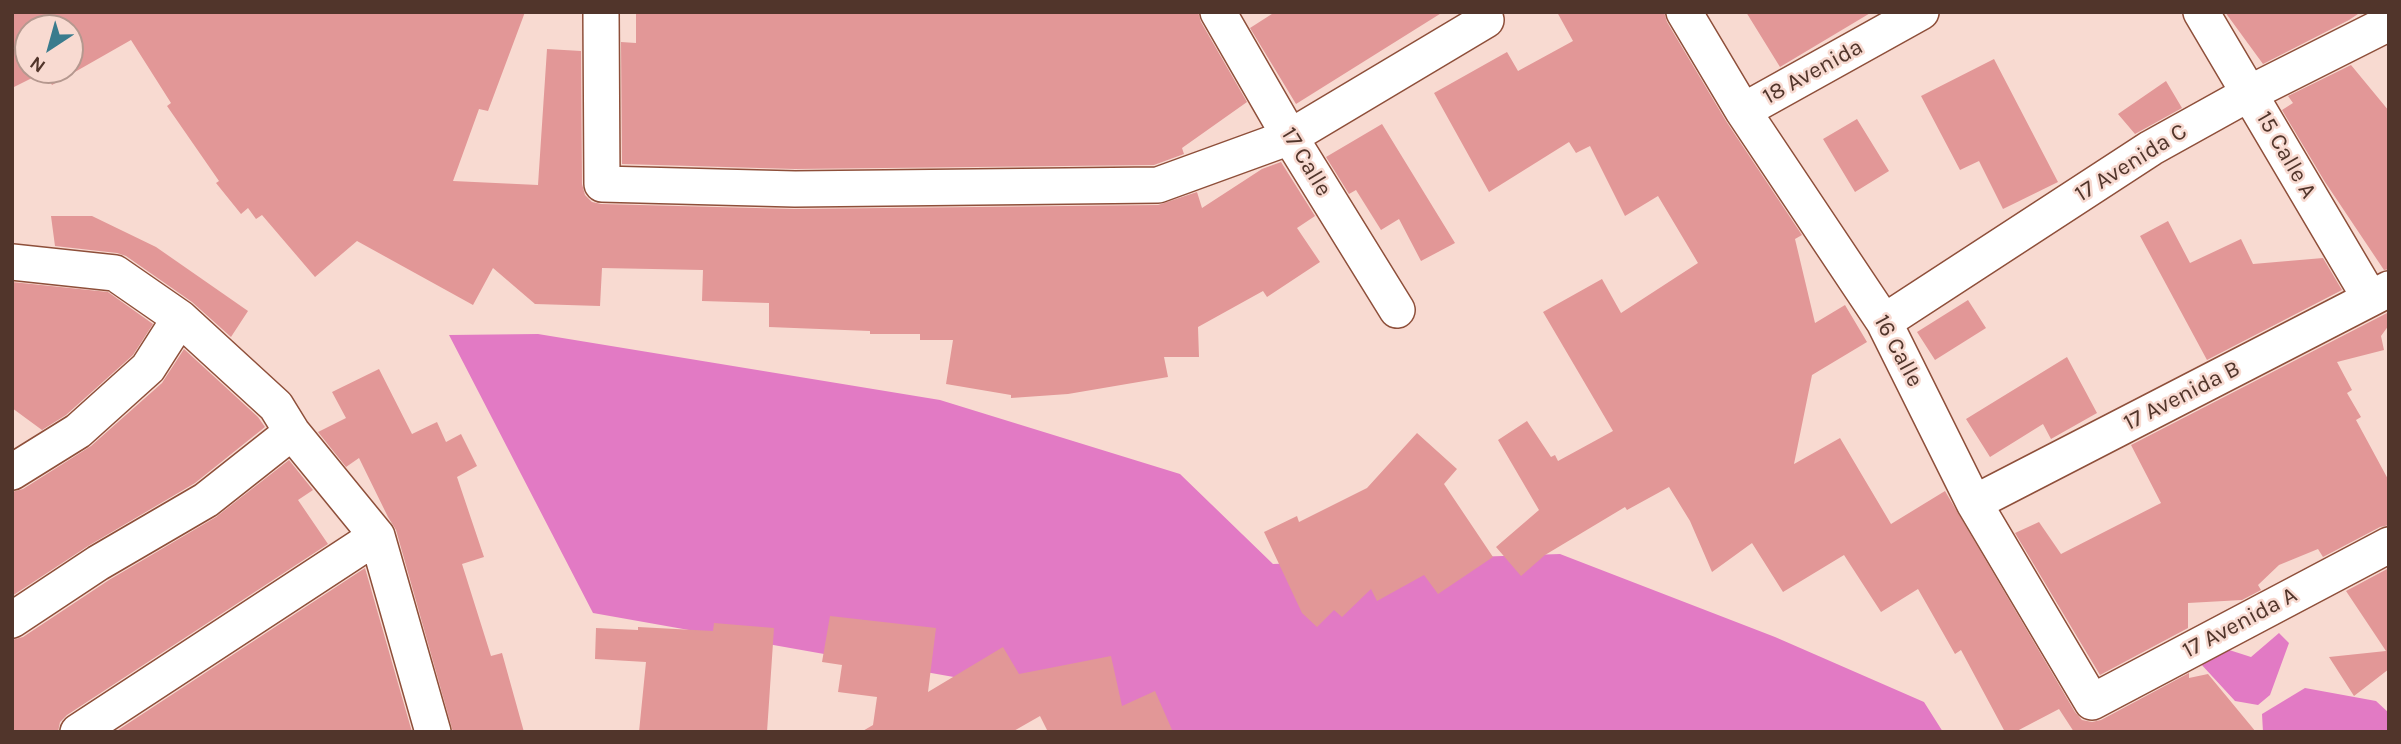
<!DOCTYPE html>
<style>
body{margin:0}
#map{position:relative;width:2401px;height:744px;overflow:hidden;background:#f8dad1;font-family:Karla,sans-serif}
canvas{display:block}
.frame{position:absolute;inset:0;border:14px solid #51352b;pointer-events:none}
.north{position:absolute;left:14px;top:14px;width:70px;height:70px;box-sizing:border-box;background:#f8dad1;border:2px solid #b5988f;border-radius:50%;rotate:216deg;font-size:19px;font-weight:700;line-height:28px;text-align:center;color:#51352b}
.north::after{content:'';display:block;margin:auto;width:24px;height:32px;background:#3a7b8d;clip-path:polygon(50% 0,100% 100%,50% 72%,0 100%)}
</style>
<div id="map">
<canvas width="2401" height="744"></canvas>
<div class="frame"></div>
<div class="north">N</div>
</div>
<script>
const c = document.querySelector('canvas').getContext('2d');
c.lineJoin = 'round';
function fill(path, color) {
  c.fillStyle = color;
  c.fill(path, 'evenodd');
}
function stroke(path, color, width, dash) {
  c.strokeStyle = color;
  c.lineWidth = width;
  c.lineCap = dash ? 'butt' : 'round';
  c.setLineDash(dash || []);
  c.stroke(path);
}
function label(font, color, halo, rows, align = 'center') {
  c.font = font + ' Karla,sans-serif';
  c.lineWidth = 5;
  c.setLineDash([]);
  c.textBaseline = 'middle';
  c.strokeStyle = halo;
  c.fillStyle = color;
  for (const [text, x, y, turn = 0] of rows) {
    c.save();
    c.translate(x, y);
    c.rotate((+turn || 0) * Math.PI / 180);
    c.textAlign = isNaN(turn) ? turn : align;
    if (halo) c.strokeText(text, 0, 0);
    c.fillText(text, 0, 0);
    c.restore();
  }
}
fill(new Path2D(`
 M538,334L940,400L1180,474L1273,564L1560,554L1775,637L1924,702L1943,732H1158L965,679L593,613L449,335Z
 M2279,633L2289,643L2270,695L2258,705L2235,701L2200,663L2223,648L2251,657Z
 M2305,688L2376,701L2389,713V732H2263L2262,714Z`), '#e27ac4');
fill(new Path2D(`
 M12,12H525L488,111L479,109L453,181L538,185L547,49L581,51L582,184L585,195L592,202L601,204L794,209L1158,205L1197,192L1202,208L1262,169L1281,162L1315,216L1297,228L1320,262L1267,297L1263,291L1198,327L1199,357H1164L1168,377L1068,394L1011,398V395L946,384L953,340H920V334H870V331L769,327V303L702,301L703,270L602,268L600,306L535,304L493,268L473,305L357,241L315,277L262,215L256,219L248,208L241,214L216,183L219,181L167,106L171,103L131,40L52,85L44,72L12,88ZM28,28H70V70H28Z
 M636,12H1198L1201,22L1247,102L1182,148L1184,154L1154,165L795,169L622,164L621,42L636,43Z
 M1275,12H1443L1296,104L1250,28Z
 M1557,12H1664L1667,22L1726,121L1802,235L1795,239L1815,323L1845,305L1867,342L1812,375L1794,464L1840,438L1891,524L1945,491L2075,712L2082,720L2092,722L2101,720L2189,673V678L2208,674L2256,732H2074L2059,709L2015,732H2005L1961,650L1955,654L1918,589L1881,612L1844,555L1783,592L1752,543L1712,572L1690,521L1669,487L1627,510L1625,507L1545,555L1521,576L1496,547L1539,510L1498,440L1527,421L1551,457L1555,455L1558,461L1613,431L1543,312L1602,279L1621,313L1698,263L1658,196L1625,216L1590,146L1576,153L1569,142L1489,192L1434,93L1507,52L1518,71L1573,41Z
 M1746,12H1872L1780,67Z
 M2225,12H2361L2349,20L2263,64Z
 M1994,59L2058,182L2003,209L1979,161L1960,170L1921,96Z
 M2351,65L2389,111V269L2384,270L2325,182L2282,110L2293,103L2288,96Z
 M2166,81L2182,108L2135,134L2118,114Z
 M1857,119L1889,171L1855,192L1823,139Z
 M1382,124L1455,243L1421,261L1399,219L1381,230L1356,190L1349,194L1326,157Z
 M51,216H92L156,247L248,311L231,337L192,302L126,256L117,253L55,246Z
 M2168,221L2190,263L2241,239L2253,264L2323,258L2342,290L2207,360L2140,236Z
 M12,282L108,292L153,324L133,355L66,415L42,430L12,408Z
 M1968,300L1986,328L1935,360L1917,332Z
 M2389,312V325L2381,336L2384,350L2337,362L2352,390L2347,393L2361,417L2356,420L2389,481V525L2380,527L2323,557L2318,549L2279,565L2258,585L2261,590L2242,600L2188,603V628L2100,675L2015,533L2039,522L2061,554L2161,503L2131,445Z
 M184,349L258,417L265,427L195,483L88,546L12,596V492L23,489L91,446L162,383Z
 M2067,357L2097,413L2051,439L2043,424L1990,457L1966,419Z
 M379,369L412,434L437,422L446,442L461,434L477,466L457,477L484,557L462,564L491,656L502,653L524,732H453L396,530L388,517L359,458L346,467L318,432L346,418L332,392Z
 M1417,433L1457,469L1444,484L1493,557L1438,594L1424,575L1377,601L1371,589L1342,617L1334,610L1317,627L1302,613L1264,532L1297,516L1299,522L1367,488Z
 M289,460L313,490L298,500L328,544L67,715L60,722L58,732H12V640L23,637L109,580L216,517Z
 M365,568L412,732H115Z
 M2389,568V669L2354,696L2329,657L2386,651L2346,591Z
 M830,616L936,628L928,692L1003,647L1019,674L1111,656L1122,706L1155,691L1173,732H1048L1040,716L1012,732H861L873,725L877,697L838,692L842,665L822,662Z
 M714,623L774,628L767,732H639L646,662L595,659L596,628L638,630V627L713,631Z`), '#e29797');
const street = new Path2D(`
 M601,12L602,184L795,189L1158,185L1290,137L1486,20
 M1218,12L1290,137L1397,310
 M1684,12L1743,111L1884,322L1974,503L2092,702L2389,545
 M2201,12L2370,298
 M1743,111L1921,12
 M12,262L115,273L180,318L276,406L292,432L377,536L433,732
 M1884,322L2151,148L2250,93L2389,23
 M12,472L78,431L148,368L180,318
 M1974,503L2389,289
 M12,620L98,563L206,500L292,432
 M78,732L377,536`);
stroke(street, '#8e4f3a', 38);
stroke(street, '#fff', 35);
label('23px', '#51352b', '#f8dad1', [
 ["18 Avenida",1813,72,-29],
 ["15 Calle A",2286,155,60],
 ["17 Calle",1306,162,59],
 ["17 Avenida C",2131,163,-32],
 ["16 Calle",1898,351,62],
 ["17 Avenida B",2182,396,-27],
 ["17 Avenida A",2240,623,-28]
]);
</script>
